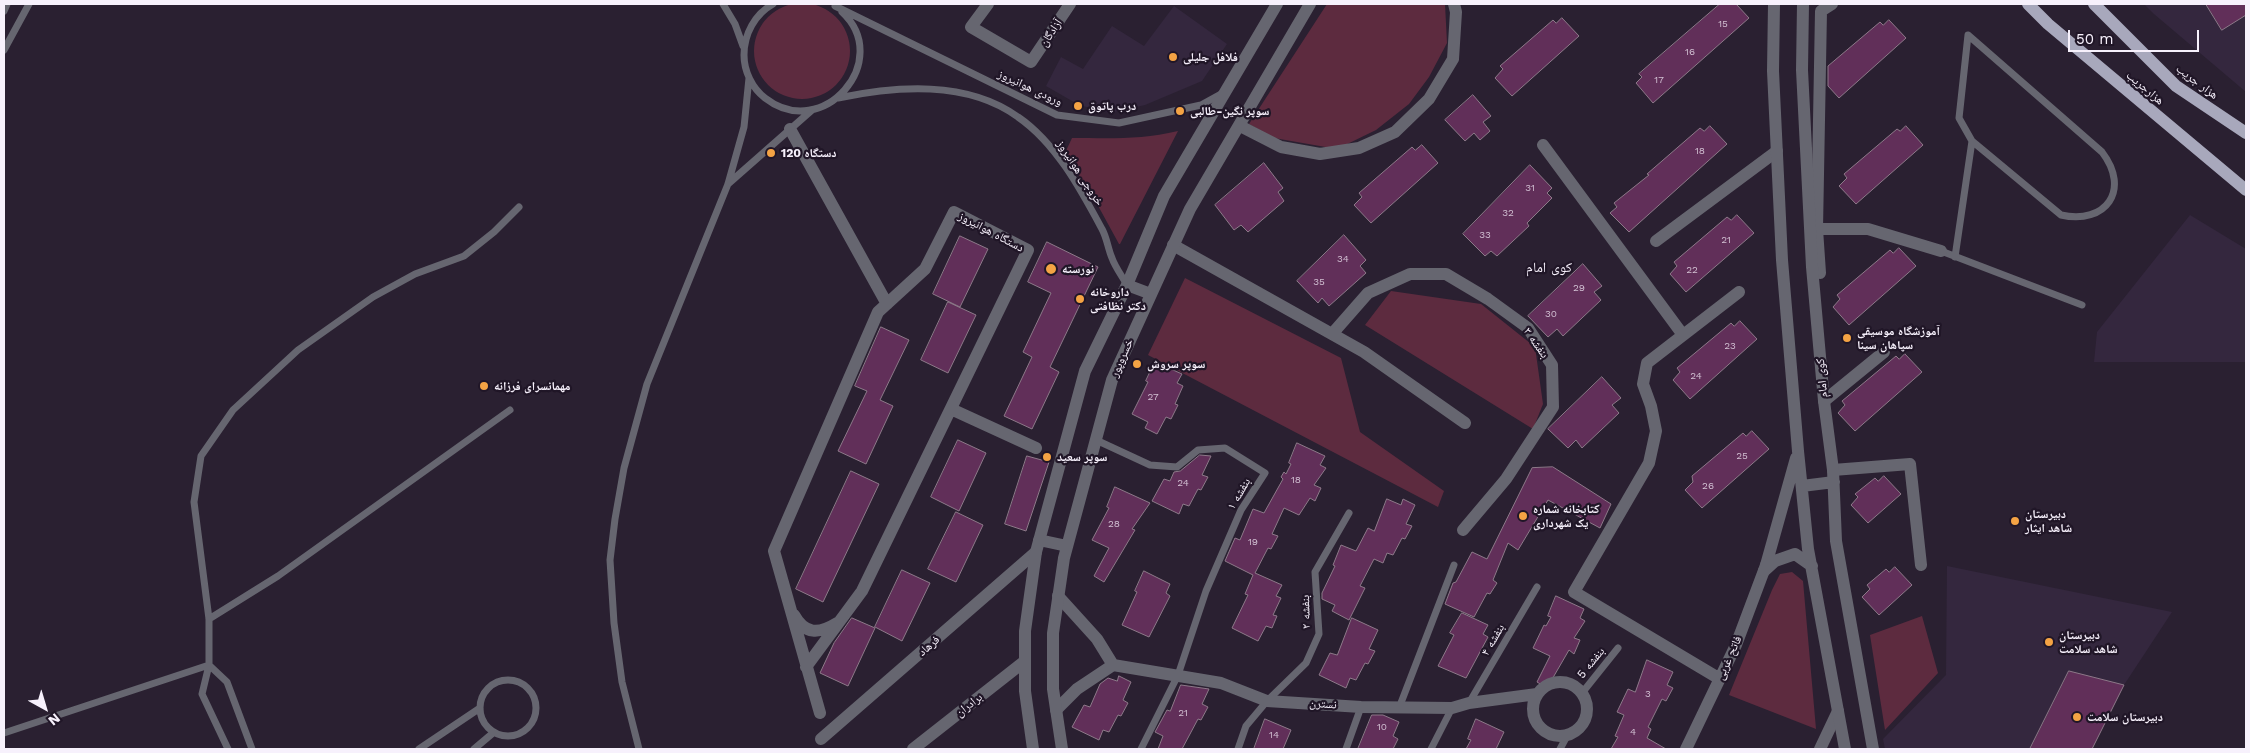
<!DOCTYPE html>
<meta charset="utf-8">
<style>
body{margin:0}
#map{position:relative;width:2250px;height:753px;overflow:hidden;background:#2a2031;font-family:"Work Sans",sans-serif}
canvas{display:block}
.frame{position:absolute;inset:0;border:5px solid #f7f1fc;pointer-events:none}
.north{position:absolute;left:20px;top:683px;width:50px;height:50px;-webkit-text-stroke:4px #201627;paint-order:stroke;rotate:141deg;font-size:14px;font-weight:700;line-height:20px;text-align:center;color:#f7f1fc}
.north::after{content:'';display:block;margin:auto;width:18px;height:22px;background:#f7f1fc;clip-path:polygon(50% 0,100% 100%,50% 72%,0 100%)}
.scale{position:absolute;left:2068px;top:30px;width:131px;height:22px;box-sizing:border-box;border:2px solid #f7f1fc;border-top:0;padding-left:6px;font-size:15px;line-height:18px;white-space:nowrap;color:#f7f1fc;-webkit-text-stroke:4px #201627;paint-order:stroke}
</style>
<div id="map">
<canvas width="2250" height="753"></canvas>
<div class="frame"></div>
<div class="north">N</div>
<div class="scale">50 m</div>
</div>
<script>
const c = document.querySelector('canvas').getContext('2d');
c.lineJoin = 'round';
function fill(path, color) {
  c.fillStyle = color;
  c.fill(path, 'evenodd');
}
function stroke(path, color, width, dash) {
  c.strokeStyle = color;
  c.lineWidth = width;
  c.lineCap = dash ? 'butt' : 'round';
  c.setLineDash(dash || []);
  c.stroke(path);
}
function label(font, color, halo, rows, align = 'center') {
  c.font = font + ' "Work Sans","Noto Naskh Arabic",sans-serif';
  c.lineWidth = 4.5;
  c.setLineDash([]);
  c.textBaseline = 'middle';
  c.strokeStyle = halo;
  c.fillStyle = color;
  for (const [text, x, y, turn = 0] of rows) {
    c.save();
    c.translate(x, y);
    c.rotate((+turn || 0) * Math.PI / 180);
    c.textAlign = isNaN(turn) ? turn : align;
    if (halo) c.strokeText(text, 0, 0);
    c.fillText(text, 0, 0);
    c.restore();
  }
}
fill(new Path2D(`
 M2144,4H2246V92L2154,14Z
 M1174,6L1227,44L1202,81L1145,105L1110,113L1079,105L1046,86L1061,57L1083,69L1112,26L1144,46Z
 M2190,215L2246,249V362H2094L2097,332Z
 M1947,566L2172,612L2124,685L2069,671L2030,749H1885L1883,739L1946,675Z`), '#34273e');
fill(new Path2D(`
 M754 51a48 48 0 1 1 96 0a48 48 0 1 1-96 0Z
 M1327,4H1445L1447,43L1429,77L1409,104L1376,130L1337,149L1274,138L1249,124Z
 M1178,131L1120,244H1119L1096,202L1065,153L1072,138C1110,138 1141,140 1178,131Z
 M1185,278L1341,358L1360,432L1444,491L1438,507L1148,355Z
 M1391,291L1481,304L1535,347L1543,404L1533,429L1365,325Z
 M1792,572L1803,581L1816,729L1729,695L1772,590L1780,574Z
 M1922,616L1938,673L1885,730L1870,635Z`), '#5d2b3f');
const building = new Path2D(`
 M1720,4H1736L1749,18L1653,103L1636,83L1642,77L1639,74Z
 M2206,4H2246V15L2222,30Z
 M1562,18L1579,36L1512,96L1495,78L1503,69L1500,66L1553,20L1556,23Z
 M1889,20L1906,38L1839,98L1828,86V66L1880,22L1883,25Z
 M1473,95L1491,116L1483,122L1490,131L1480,140L1474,133L1465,141L1445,120Z
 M1710,126L1727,144L1629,232L1610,213L1617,207L1614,203L1649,175L1647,174L1700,128L1704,131Z
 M1906,126L1923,145L1856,204L1839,186L1847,178L1844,174L1897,129L1900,131Z
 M1422,145L1438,163L1371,223L1354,205L1362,197L1359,193L1412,147L1415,150Z
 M1264,163L1283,188L1278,192L1284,201L1248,232L1241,225L1234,230L1215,205Z
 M1530,165L1552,188L1547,193L1552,198L1527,223L1529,226L1497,256L1491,251L1485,256L1463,234Z
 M1737,215L1754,233L1686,292L1670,274L1677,266L1674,262L1727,217L1731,220Z
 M1344,235L1366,260L1360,266L1366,273L1329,306L1322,298L1318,303L1297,281Z
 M960,236L988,249L960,307L933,294Z
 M1047,242L1098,267L1050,367L1059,372L1032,429L1004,416L1032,357L1023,352L1051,293L1028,282Z
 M1899,248L1916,266L1849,325L1833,307L1840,299L1837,295L1890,250L1893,253Z
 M1583,264L1602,286L1594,292L1601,300L1563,336L1557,329L1548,337L1528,316Z
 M948,302L976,315L948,373L921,360Z
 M1740,321L1757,339L1690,399L1673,380L1680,372L1677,368L1731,323L1734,326Z
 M881,327L909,340L880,400L893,406L866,464L838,451L867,391L855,386Z
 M1905,354L1922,372L1855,431L1838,413L1845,405L1842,401L1896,356L1899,359Z
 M1155,362L1182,374L1177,383L1183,386L1175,404L1178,405L1171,419L1166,417L1157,434L1145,428L1148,422L1132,414L1148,382L1146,381Z
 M1602,377L1621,398L1612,405L1619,413L1582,448L1576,440L1568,448L1548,429Z
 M1752,431L1769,449L1702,508L1685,490L1693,482L1692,476L1743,433L1746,436Z
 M958,440L986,453L959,511L931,497Z
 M1297,443L1325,456L1320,465L1326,468L1314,485L1321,488L1315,501L1310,498L1299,515L1284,508L1272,534L1278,536L1271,549L1268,548L1255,573L1282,585L1276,596L1281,598L1273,615L1277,616L1272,628L1266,626L1258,641L1232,628L1248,595L1245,594L1253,575L1225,561L1235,538L1240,540L1253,509L1264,513L1283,479L1281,477L1284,472L1286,474L1291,464L1289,463Z
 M1200,455L1211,456L1202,475L1208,477L1201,490L1198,489L1189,506L1183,504L1179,514L1152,501L1164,479L1170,481L1174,472L1180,471Z
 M1027,456L1049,462L1026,531L1005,524Z
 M1553,467L1611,504L1600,528L1548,500L1518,550L1508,543L1493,580L1497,583L1490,594L1487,593L1474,617L1445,604L1453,583L1456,582L1472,552L1487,559L1532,468Z
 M851,471L879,484L823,602L796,589Z
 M1884,476L1901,494L1868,523L1851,505L1858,497L1855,494L1875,478L1878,481Z
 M1115,487L1150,503L1132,529L1135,530L1104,582L1094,576L1109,548L1092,540L1109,508L1107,507Z
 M1387,499L1401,505L1403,499L1415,505L1406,524L1412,526L1405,539L1402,538L1393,555L1387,553L1383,563L1374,559L1360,586L1365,588L1349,620L1332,611L1335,605L1322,599V593L1335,566L1333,565L1341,545L1356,551L1368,528L1374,531Z
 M956,512L983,525L956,582L928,569Z
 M1895,567L1912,585L1879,615L1862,597L1870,589L1867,585L1886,569L1889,572Z
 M902,570L930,583L902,641L875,627Z
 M1144,571L1170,584L1166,593L1170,596L1149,637L1122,625L1137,592L1135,591Z
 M1556,596L1584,609L1580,618L1585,621L1574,638L1580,640L1574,654L1569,650L1547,688L1537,682L1550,656L1533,648L1544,625L1546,626L1551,617L1548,616Z
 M1462,613L1488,625L1483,634L1488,637L1466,678L1438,666L1454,635L1450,633Z
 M852,618L875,628L848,686L820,673L834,643Z
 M1352,618L1378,630L1369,649L1375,651L1368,664L1365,663L1356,680L1350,678L1346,688L1319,675L1330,653L1337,655Z
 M1647,660L1673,672L1667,685L1673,688L1666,701L1662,699L1648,727L1651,729L1647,738L1666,749H1611L1618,737L1615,736L1624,715L1617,712L1628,689L1635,692Z
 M2069,671L2124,685L2092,749H2030Z
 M1119,676L1131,682L1123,700L1128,703L1121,716L1118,715L1109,732L1103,730L1099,740L1072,727L1084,705L1090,707L1100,684L1108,678L1117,681Z
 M1181,685L1209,689L1202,704L1208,707L1201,720L1198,719L1182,749H1158L1163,736L1155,732L1167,710L1170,711Z
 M1372,715H1383L1399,722L1393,736L1398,739L1393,749H1358Z
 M1265,719L1291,730L1283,749H1254Z
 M1476,719L1504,732L1496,749H1466L1471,740L1468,739Z`);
fill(building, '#612f59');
stroke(building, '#8d7989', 1);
stroke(new Path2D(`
 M723,4L735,24L743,46
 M773,4C755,14 744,34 744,55C744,71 752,88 765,98C823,143 894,60 842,12
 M835,6L1057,115L1119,123L1201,105L1221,94
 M4,11L7,4
 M4,50L29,4
 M838,98C896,86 967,80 1018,117C1056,143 1081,190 1102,229C1107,238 1108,249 1112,258C1115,267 1122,276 1127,285
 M728,184L812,110
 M1941,251L2082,305
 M1955,257L1972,141L1959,118L1968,35L2102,152C2131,190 2106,225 2061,215L1972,141
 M1096,440L1150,465L1177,467L1198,450L1225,448L1265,473L1241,510L1206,591L1178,675L1141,749
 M209,619L278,576L510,410
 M209,665L227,682L252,749
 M480 708a28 28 0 1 1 56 0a28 28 0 1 1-56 0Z
 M1582,693L1618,648
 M1469,703L1537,587
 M1399,708L1454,565
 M4,733L209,665
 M228,749L202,694L209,665V619L194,502L201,456L233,410L298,350L373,297L415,274L464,256L494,232L519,207
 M419,749L480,708
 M474,749L493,733
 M639,749L622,682L614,623L610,560L615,519L624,468L647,384L728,184L744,127L749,78
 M1238,749L1246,726L1267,701L1306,663L1319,634L1315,572L1349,513
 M1346,749L1361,707
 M1431,749L1452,708
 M1560,749L1567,736`), '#666670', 7);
stroke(new Path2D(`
 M988,4L971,27L1031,62L1070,4
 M1240,126L1281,147L1320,154L1359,148L1395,132L1429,99L1453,59L1456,12L1454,4
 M790,129L887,304
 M1543,145L1683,335
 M1815,236L1817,229H1868L1941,251
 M1656,241L1777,151
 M1173,245L1364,352L1465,423
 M1820,273L1817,229L1821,11L1832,4
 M1332,334L1368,293L1410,274H1446L1488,299L1528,328L1552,365L1553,407L1506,479L1463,530
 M1824,401L1884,352
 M951,409L1036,448
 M1833,470L1910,464L1921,565
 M794,615C805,635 819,634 837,623
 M1113,665L1221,683L1267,701L1361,707L1452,708L1469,703L1537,694
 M806,667L862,591L1028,250L954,212L925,269L878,312L774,551L820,713
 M1720,679L1574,592L1649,463L1656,431L1651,406L1643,384L1647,363L1739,292
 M1533 709a27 27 0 1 1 54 0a27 27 0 1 1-54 0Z
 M1056,710L1077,689L1113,665L1097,639L1058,596
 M821,739L1036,552
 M913,749L1025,661
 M1686,749L1736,645L1766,565
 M1820,749L1838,711`), '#666670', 12);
stroke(new Path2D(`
 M1774,4L1773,71L1782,260L1798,451L1808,549L1845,749
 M1803,4L1802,70L1812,267L1824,401L1833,470L1836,541L1873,749
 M1127,285L1151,294
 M1802,486L1834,482
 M1039,540L1067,546
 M1766,565L1796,458
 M1764,571L1775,561L1795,554L1812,566
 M1033,749L1025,691V631L1036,552L1085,371L1127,285L1164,196L1277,4
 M1062,749L1053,689V633L1064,558L1112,380L1190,209L1310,4`), '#666670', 12);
stroke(new Path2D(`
 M2028,4L2048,24L2246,190
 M2094,4L2176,86L2246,133`), '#a8a8bc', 12);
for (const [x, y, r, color] of [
 [1173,57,5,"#f4a344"],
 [1078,106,5,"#f4a344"],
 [1180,111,5,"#f4a344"],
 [771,153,5,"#f4a344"],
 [1051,269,6,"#f4a344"],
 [1080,299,5,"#f4a344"],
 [1847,338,5,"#f4a344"],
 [1137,364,5,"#f4a344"],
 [484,386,5,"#f4a344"],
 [1047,457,5,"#f4a344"],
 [1523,516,5,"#f4a344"],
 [2015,521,5,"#f4a344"],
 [2049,642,5,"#f4a344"],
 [2077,717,5,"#f4a344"]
]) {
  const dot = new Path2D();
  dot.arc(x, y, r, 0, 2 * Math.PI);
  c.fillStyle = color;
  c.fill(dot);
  stroke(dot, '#201627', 2);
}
label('10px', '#d2c0d3', null, [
 ["15",1723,24],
 ["16",1690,52],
 ["17",1659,80],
 ["18",1700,151],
 ["31",1530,188],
 ["32",1508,213],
 ["33",1485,235],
 ["21",1726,240],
 ["34",1343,259],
 ["22",1692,270],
 ["35",1319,282],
 ["29",1579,288],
 ["30",1551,314],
 ["23",1730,346],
 ["24",1696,376],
 ["27",1153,397],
 ["25",1742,456],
 ["18",1296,480],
 ["24",1183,483],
 ["26",1708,486],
 ["28",1114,524],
 ["19",1253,542],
 ["3",1648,694],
 ["21",1183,713],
 ["10",1382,727],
 ["4",1633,732],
 ["14",1274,735]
]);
label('12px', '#f7f1fc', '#201627', [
 ["آزادگان",1051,33,-56],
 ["هزار جریب",2197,82,37],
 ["ورودی هوانیروز",1030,88,25],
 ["هزارجریب",2145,88,40],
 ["خروجی هوانیروز",1080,173,57],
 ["دستگاه هوانیروز",991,232,28],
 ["بنفشه ۳",1536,343,55],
 ["خسروپور",1122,358,-66],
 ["کوی امام",1822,378,-95],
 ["بنفشه ۱",1239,494,-60],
 ["بنفشه ۲",1306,612,-92],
 ["بنفشه ۴",1493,640,-60],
 ["فرهاد",929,646,-41],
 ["فاتح غربی",1729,658,-66],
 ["بنفشه 5",1591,663,-51],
 ["نسترن",1323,704,4],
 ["برادران",969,705,-38]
]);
label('bold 12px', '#f7f1fc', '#201627', [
 ["فلافل جلیلی",1183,57],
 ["درب پاتوق",1088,106],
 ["سوپر نگین-طالبی",1190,111],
 ["120 دستگاه",781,153],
 ["نورسته",1062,269],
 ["داروخانه",1090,292],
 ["دکتر نظافتی",1090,306],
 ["آموزشگاه موسیقی",1857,331],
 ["سپاهان سینا",1857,345],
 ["سوپر سروش",1147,364],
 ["مهمانسرای فرزانه",494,386],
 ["سوپر سعید",1057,457],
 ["کتابخانه شماره",1533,509],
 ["یک شهرداری",1533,523],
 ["دبیرستان",2025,514],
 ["شاهد ایثار",2025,528],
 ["دبیرستان",2059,635],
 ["شاهد سلامت",2059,649],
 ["دبیرستان سلامت",2087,717]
], 'left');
label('14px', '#f7f1fc', '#201627', [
 ["کوی امام",1549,268]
]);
</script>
